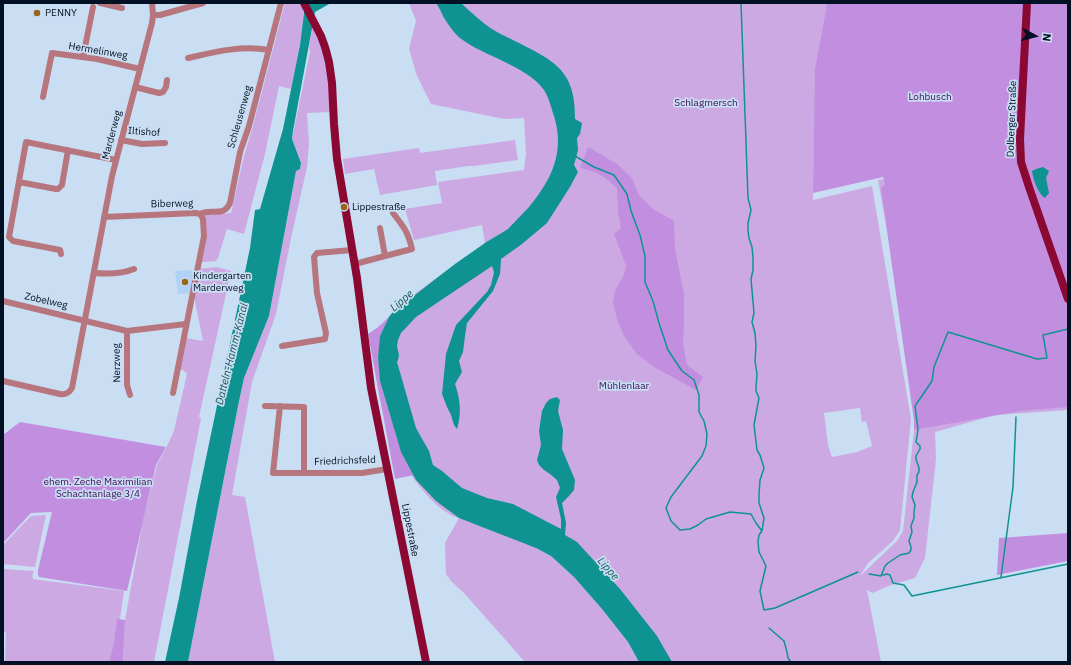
<!DOCTYPE html>
<meta charset="utf-8">
<style>
body{margin:0}
#map{position:relative;width:1071px;height:665px;overflow:hidden;background:#c9ddf3;font-family:"IBM Plex Sans",sans-serif}
canvas{display:block}
.frame{position:absolute;inset:0;border:4px solid #011023;pointer-events:none}
.north{position:absolute;left:1015px;top:16px;width:40px;height:40px;-webkit-text-stroke:3px #c9ddf3;paint-order:stroke;rotate:97deg;font-size:11px;font-weight:700;line-height:16px;text-align:center;color:#011023}
.north::after{content:'';display:block;margin:auto;width:14px;height:18px;background:#011023;clip-path:polygon(50% 0,100% 100%,50% 72%,0 100%)}
</style>
<div id="map">
<canvas width="1071" height="665"></canvas>
<div class="frame"></div>
<div class="north">N</div>
</div>
<script>
const c = document.querySelector('canvas').getContext('2d');
c.lineJoin = 'round';
function fill(path, color) {
  c.fillStyle = color;
  c.fill(path, 'evenodd');
}
function stroke(path, color, width, dash) {
  c.strokeStyle = color;
  c.lineWidth = width;
  c.lineCap = dash ? 'butt' : 'round';
  c.setLineDash(dash || []);
  c.stroke(path);
}
function label(font, color, halo, rows, align = 'center') {
  c.font = font + ' "IBM Plex Sans",sans-serif';
  c.lineWidth = 3.5;
  c.setLineDash([]);
  c.textBaseline = 'middle';
  c.strokeStyle = halo;
  c.fillStyle = color;
  for (const [text, x, y, turn = 0] of rows) {
    c.save();
    c.translate(x, y);
    c.rotate((+turn || 0) * Math.PI / 180);
    c.textAlign = isNaN(turn) ? turn : align;
    if (halo) c.strokeText(text, 0, 0);
    c.fillText(text, 0, 0);
    c.restore();
  }
}
fill(new Path2D(`
 M195,270L191,293L178,294L175,271Z`), '#b1d1f7');
fill(new Path2D(`
 M285,3H301L304,5C303,33 297,61 291,89L279,86L265,154L244,234L227,229L218,258L216,261L202,262H201L205,236V215L231,213L244,156L253,126Z
 M409,3H827L819,47L815,104L813,200L872,186L911,419L900,530L893,541L868,563L860,576L897,541L903,531L914,430L921,428L895,275L878,180L910,176L1068,292V410L995,415L935,432L936,459L925,558L915,578L888,586L873,593L867,590L881,662H640L639,656L589,589L544,548H536L551,556L574,577L602,609L628,642L639,662H525L464,593L451,581L446,574L445,543L459,518C455,517 451,516 448,513C430,503 409,475 401,456C394,438 389,419 382,400L380,401L373,359V340L376,334L389,316L398,307L420,290L485,243L482,225L414,240L405,209L442,203L438,182L524,170L526,154L524,118L504,119L431,104L417,76L409,49L416,21ZM860,408L862,422L866,421L872,446L857,452L832,457L828,445L824,413Z
 M313,23L327,58L333,112L307,113L309,143L307,167L291,238L276,314L252,382L232,495L245,497L275,662H188L239,401L244,378L269,316L296,171L300,169L301,163L292,139L310,52L309,47Z
 M515,140L518,160L474,166H468L435,171L437,185L380,195L374,169L345,174L343,159L419,148L420,153Z
 M217,267L231,271L199,417L201,418L154,662H123L125,620L143,521L157,465L167,446L174,431L187,374L183,370H180L186,338L203,341L194,297L199,269Z
 M46,515L35,567L3,564V545L31,516Z
 M3,569L34,571L32,576L33,579L124,591L117,640L112,662H5L6,632H3Z`), '#cda9e3');
fill(new Path2D(`
 M827,3H1068V407L1020,411L914,430V421L881,188L885,184L883,177L813,193L815,69Z
 M588,147L617,164L632,178L639,195L653,209L674,221L675,249L684,294V322L683,343L687,365L703,377L696,390L654,367L637,354L624,336L617,319L613,303L615,291L624,275L626,266L614,234L621,228L618,212L617,188C603,175 598,172 580,168Z
 M389,317L380,336L378,357L380,381L401,452L414,475L395,479L368,334L377,328Z
 M20,422L166,447L156,465L127,591L39,577L38,575V570L52,512L31,513L3,543V435Z
 M1068,533V561L997,575L999,538Z
 M117,619L125,620L123,662H109L114,644Z`), '#c28fe0');
fill(new Path2D(`
 M304,3H331L315,12L293,131L292,139L301,163L300,169L296,171L269,316L244,378L239,401L188,662H165L179,598L197,501L250,248L255,210L260,209L283,129L300,45L304,13Z
 M436,3H461C471,12 481,22 492,29C498,33 505,36 511,39C552,60 576,68 575,119L582,123L580,134L577,138L578,150L574,165L578,172L570,187L547,223L522,244L501,259L500,274L493,291L467,323L465,336L463,352L459,361L462,372L455,384C460,399 462,413 457,429L454,425L451,415L447,407L442,394L446,354L456,325L487,292L491,285L494,272L492,266L416,317L401,333L398,340L397,346L399,355L398,360L397,362L416,428L429,451L433,465L442,471L462,488L487,498L513,504L561,529V519L556,497L560,488L557,480L550,474L544,470L539,465L537,460L541,445L539,431L542,411L546,403L550,399L557,397L560,400L558,411L563,430L562,449L575,480L574,490L569,496L562,503L566,523L565,535L577,542L620,589L657,636L672,662H639L628,642L602,609L574,577L551,556L536,548L459,518L436,501L416,480L401,452L380,381L378,357L380,336L389,317L393,312C414,296 434,280 455,264C465,257 475,250 485,243C492,238 501,234 508,229C515,222 522,214 529,207C552,179 565,152 554,116C551,107 549,98 544,90C527,66 483,56 460,38C454,33 447,23 443,16C441,12 439,7 436,3Z
 M1043,167L1049,171L1046,178L1049,193L1045,198C1038,194 1033,179 1032,171L1036,169Z`), '#0e9390');
stroke(new Path2D(`
 M741,3L748,198L751,210L748,223V231L749,238L752,247L753,258V270L751,279L754,313L752,322L755,333L756,346L755,361L757,374L756,387V391L759,398L754,425L757,450L760,455L764,468L760,480L759,495V503L764,518L762,531L759,535L758,542L759,552L766,566L760,591L764,610L775,608L858,572
 M575,156L594,167L614,175L627,194L631,211L640,235L645,256V282L653,301L659,323L668,350L682,371L694,380L699,395V412L704,421L707,434L706,446L702,456L671,497L666,508L671,521L680,530L690,529L698,525L706,519L730,512L751,514L756,523L762,531
 M869,574L881,576L885,566L888,563L900,555L909,553L911,550V547L909,541L912,532L911,526L914,518V512L915,505L912,497L913,492L917,482V475L919,472V468L916,459V456L920,449V446L916,442L918,430L915,406L932,381L934,367L948,332L1037,359L1047,358L1043,335L1068,329
 M883,575L887,574L890,575L893,583L904,585L912,596L1068,564
 M1001,577L1013,487L1016,417
 M769,628L784,641L787,652L788,658L791,662`), '#0e9390', 1.5);
stroke(new Path2D(`
 M100,3L122,8
 M153,15H160L203,3
 M83,57L93,7
 M188,58C214,52 242,45 269,50
 M135,87L159,93L163,92L166,87L167,80
 M43,97L52,53L97,59L140,69
 M121,140L142,144L165,143
 M19,182L56,189H58L62,185L68,150
 M200,214C212,208 223,218 230,203L240,152L249,126L281,3
 M104,217L196,213L200,214
 M61,254L60,250L13,241L9,237L26,142L116,160
 M385,256L412,249C408,232 404,227 393,213
 M355,264L385,256L380,228
 M94,273C107,274 122,274 134,269
 M3,301L127,331L186,324
 M127,331V385L130,395
 M282,346L325,339L326,333L317,293L314,257L317,253L352,250
 M3,381L60,394C66,395 69,393 72,388L112,176L152,23L153,15L152,3
 M173,393L204,236L203,219L200,214
 M265,406L304,407V473
 M280,406L273,473H362L387,469`), '#b7757d', 6);
stroke(new Path2D(`
 M304,3L321,36L325,47L329,62L332,83L334,124L337,159L357,278L371,388L426,662
 M1027,3L1020,139L1021,162L1029,187L1068,299`), '#8a0832', 8);
for (const [x, y, r, color] of [
 [37,13,4,"#986619"],
 [344,207,4,"#986619"],
 [185,282,4,"#986619"]
]) {
  const dot = new Path2D();
  dot.arc(x, y, r, 0, 2 * Math.PI);
  c.fillStyle = color;
  c.fill(dot);
  stroke(dot, '#c9ddf3', 1.5);
}
label('10px', '#011023', '#c9ddf3', [
 ["PENNY",45,13],
 ["Lippestraße",352,207],
 ["Kindergarten",193,276],
 ["Marderweg",193,288]
], 'left');
label('10px', '#011023', '#c9ddf3', [
 ["Hermelinweg",98,51,10],
 ["Schleusenweg",240,117,-74],
 ["Dolberger Straße",1012,119,-88],
 ["Iltishof",144,132,4],
 ["Marderweg",112,135,-75],
 ["Biberweg",172,204,-1],
 ["Zobelweg",46,301,13],
 ["Nerzweg",117,363,-91],
 ["Friedrichsfeld",345,461,-2],
 ["Lippestraße",410,530,79]
]);
label('10px', '#3e0b54', '#c9ddf3', [
 ["Lohbusch",930,97],
 ["Schlagmersch",706,103],
 ["Mühlenlaar",624,386],
 ["ehem. Zeche Maximilian",98,482],
 ["Schachtanlage 3/4",98,494]
]);
label('italic 11px', '#155554', '#c9ddf3', [
 ["Lippe",402,301,-41],
 ["Datteln-Hamm-Kanal",232,354,-76],
 ["Lippe",608,569,49]
]);
</script>
